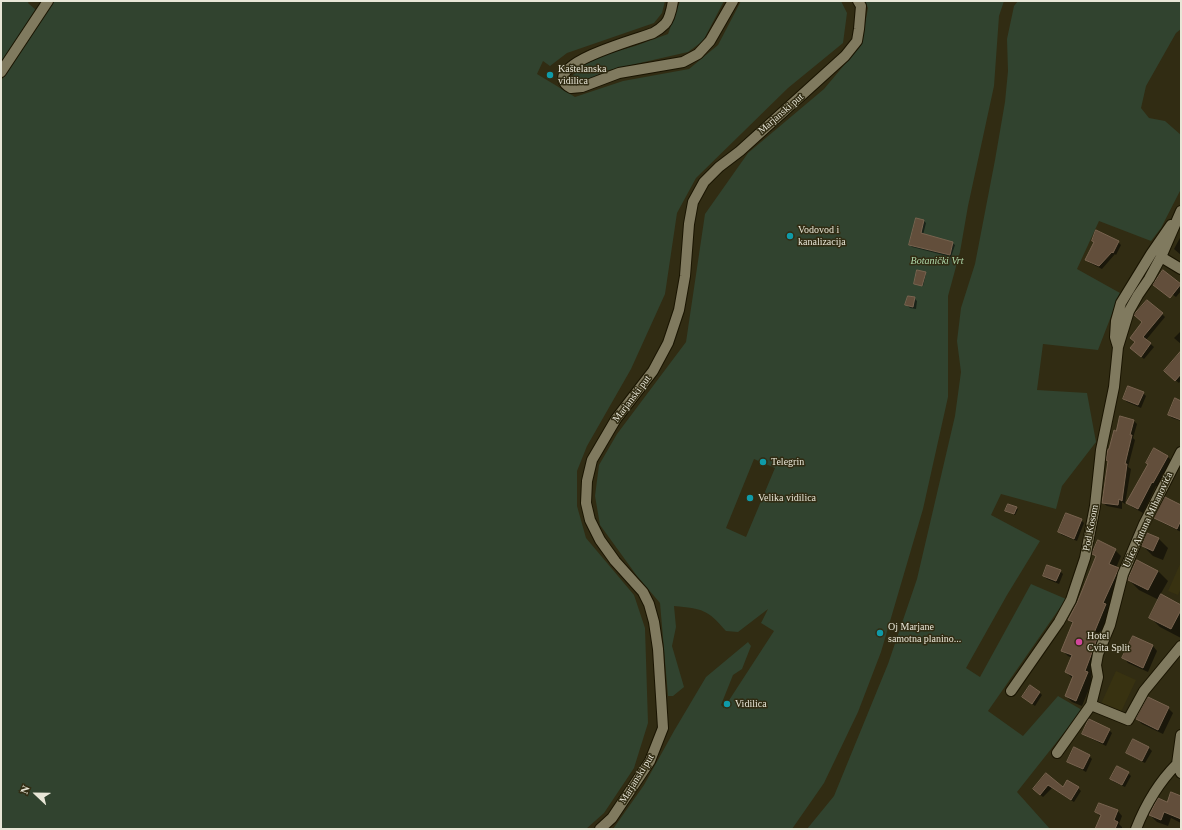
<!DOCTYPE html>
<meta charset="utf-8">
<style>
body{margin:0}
#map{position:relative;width:1182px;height:830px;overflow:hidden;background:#312c13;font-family:"Times New Roman",serif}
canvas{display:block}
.frame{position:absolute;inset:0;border:2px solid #e8e6d7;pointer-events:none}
.north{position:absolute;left:16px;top:774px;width:40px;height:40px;-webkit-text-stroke:3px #312c13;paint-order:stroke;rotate:292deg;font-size:11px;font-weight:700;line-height:16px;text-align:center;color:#e8e6d7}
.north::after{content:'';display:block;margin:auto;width:14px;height:18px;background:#e8e6d7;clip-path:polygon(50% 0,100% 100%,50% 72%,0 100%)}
</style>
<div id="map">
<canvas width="1182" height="830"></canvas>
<div class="frame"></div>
<div class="north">N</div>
</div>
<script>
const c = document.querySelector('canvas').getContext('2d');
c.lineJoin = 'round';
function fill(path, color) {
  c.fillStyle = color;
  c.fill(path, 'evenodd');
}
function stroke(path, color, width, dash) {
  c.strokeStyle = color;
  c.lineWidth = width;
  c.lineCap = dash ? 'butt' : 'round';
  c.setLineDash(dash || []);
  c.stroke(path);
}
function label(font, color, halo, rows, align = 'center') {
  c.font = font + ' "Times New Roman",serif';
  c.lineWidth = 3;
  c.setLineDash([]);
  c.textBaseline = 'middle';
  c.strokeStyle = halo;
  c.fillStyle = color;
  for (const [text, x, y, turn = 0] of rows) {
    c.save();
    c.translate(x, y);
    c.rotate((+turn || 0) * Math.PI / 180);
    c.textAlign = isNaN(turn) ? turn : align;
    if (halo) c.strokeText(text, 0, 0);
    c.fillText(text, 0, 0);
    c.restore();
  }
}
fill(new Path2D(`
 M1181,562V588L1178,595L1168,591Z
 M1116,671L1136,680L1120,714L1101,704Z`), '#383211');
fill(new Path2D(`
 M1,1H29L28,3L36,10L1,64Z
 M52,1H665L662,13L654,23L567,53L550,66L543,61L537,74L575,97L623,81L689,69L718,45L741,1H841L847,13L843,43L788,88L696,178L677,213L665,294L631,369L587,446L577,471V506L586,538L634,595L645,628L648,723L634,768L604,813L586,829H1V81Z
 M680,1H724L703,41L688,52L605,71L580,84L570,78L584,65L604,55L635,46L668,34Z
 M865,1H1004L999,16L994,86L968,206L960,252L948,296V397L923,509L881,652L858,712L824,783L792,829H613L644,785L674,731L706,677L748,642L751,646L742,669L733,675L721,705L724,708L774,631L761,623L768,609L738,632L726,631C707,609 703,609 674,606L676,627L672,646L684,687L673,696H668L660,603L637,576L600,525L595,496L599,465L617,434L686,342L705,214L748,153L824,89L861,45L868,8ZM754,459L775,468L746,537L726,528Z
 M1018,1H1181V29L1176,33L1146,86L1141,108L1149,118L1165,121L1181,135V189L1161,228L1151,241L1099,221L1077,269L1120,293L1098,350L1043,344L1037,390L1087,393L1096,442L1062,486L1056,509L1001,494L991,515L1040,541L1007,595L966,668L980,677L1031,584L1066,599L988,711L1023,736L1058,696L1082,710L1017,792L1050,829H807L834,796L888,664L917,579L955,416L961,372L957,341L961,308L975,264L995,160L1005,102L1008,71L1007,39L1014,6Z`), '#31432f');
fill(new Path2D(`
 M917,219L924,221L926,223L923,235L952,243L955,245L951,257L912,247L910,245Z
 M1181,236V255L1174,249Z
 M1118,242L1121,245L1116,255L1115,254L1102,269L1090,263L1086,260Z
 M1163,272L1181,286V291L1176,297L1159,285Z
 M925,273L926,274L923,286L916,284Z
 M914,298L917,301L916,309L910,308L907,305Z
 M1162,314L1165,317L1146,340L1154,347L1144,359L1134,351L1136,343L1143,322Z
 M1181,331V344L1174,338Z
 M1181,352V380L1179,383L1168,374Z
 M1143,393L1146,396L1141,408L1127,402L1124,399Z
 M1181,402V421L1172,418L1169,415Z
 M1133,420L1137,424L1133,438L1135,440L1128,467L1131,469L1125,504L1122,502V509L1107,506L1103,503L1117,432Z
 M1168,457L1172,461L1158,487L1156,486L1143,513L1132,507L1128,503Z
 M1181,506V532L1161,522L1156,518Z
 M1016,508L1018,509L1015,515L1008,512Z
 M1081,520L1084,523L1077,541L1062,535L1059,532Z
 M1158,538L1168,548L1163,560L1153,556L1143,546Z
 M1115,550L1121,556L1116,568L1124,575L1104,641L1091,677L1093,679L1082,706L1072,702L1066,696L1072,678L1066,672L1072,658L1068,656L1062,650L1073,624L1069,620L1078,604L1097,557L1094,554Z
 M1060,571L1063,574L1059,584L1047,579L1044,576Z
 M1158,571L1168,581L1160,595L1181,606V638L1160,627L1150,617L1159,600L1139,590L1129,580Z
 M1153,646L1157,651L1148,672L1128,663L1124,658Z
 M1039,692L1042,695L1035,706L1023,697Z
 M1168,708L1173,713L1163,734L1142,724L1137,719Z
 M1109,730L1112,733L1106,746L1086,736L1083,733Z
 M1134,740L1149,748L1152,751L1145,763L1131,756L1128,753Z
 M1089,756L1092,759L1086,772L1072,764L1069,761Z
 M1128,773L1131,776L1125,787L1114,782L1111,779Z
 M1046,775L1063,789L1078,788L1081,791L1074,802L1052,788L1043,797L1037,792Z
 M1181,797V823L1171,818L1168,826L1157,822L1150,815L1168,803Z
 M1099,804L1118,811L1122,816L1119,824L1122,827V829H1099L1101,817L1096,812Z`), '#0007');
const building = new Path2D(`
 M916,218L924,220L921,233L953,242L950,255L909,245Z
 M1096,230L1119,241L1113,253L1112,252L1099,266L1085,260L1094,242L1092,241Z
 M917,270L926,272L922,286L914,284Z
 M1163,270L1181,284L1170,298L1153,285Z
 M908,296L915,297L913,307L905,305Z
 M1147,300L1163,313L1143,337L1151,343L1141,357L1130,348L1135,342L1130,338L1142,322L1134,315Z
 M1181,351V374L1175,381L1164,371Z
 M1128,386L1144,392L1138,405L1123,399Z
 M1175,398L1181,401V420L1168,415Z
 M1120,416L1134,420L1130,435H1132L1125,464H1127L1122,501L1119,499L1118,505L1102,503L1108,461L1106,460L1108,449H1109L1114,430L1116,431Z
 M1154,448L1168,456L1153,483L1152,482L1138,509L1126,503L1148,464L1146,463Z
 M1165,497L1181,505V520L1177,529L1154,518Z
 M1008,504L1017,507L1014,514L1005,511Z
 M1066,513L1082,519L1074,539L1058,532Z
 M1147,533L1159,538L1153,551L1142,546Z
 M1098,540L1116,549L1109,564L1119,568L1103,603L1106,604L1094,633L1099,634L1085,671L1088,672L1076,701L1065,696L1073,676L1065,672L1072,655L1061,651L1073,622L1068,620L1077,603L1096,556L1092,554Z
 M1137,560L1158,571L1148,590L1128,580Z
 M1047,565L1061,570L1056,581L1043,576Z
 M1161,594L1181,605V610L1171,629L1149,618Z
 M1133,636L1153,645L1143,668L1122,658Z
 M1030,685L1040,692L1032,704L1022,697Z
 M1148,697L1169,707L1158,730L1136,719Z
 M1089,719L1110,729L1103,743L1082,734Z
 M1133,739L1149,747L1142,761L1126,753Z
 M1074,747L1090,755L1083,769L1067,762Z
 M1117,766L1129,772L1122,785L1110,779Z
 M1046,773L1063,787L1067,780L1079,787L1071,800L1048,785L1040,795L1033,789Z
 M1171,792L1181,796V819L1164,812L1161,820L1149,815L1158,798L1167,802Z
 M1099,803L1118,810L1114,820L1118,822L1115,829H1095L1101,815L1095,812Z`);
fill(building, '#624e3b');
stroke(building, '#78634f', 1);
const minor = new Path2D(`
 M673,1C672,7 670,19 665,24C662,27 657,31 653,33C637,39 562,59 563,79C564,84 567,86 571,88L582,87L619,73L683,62L698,54L710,41L733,1
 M1,72L48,1
 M1161,257L1181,269
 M1118,347L1115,337L1116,321L1121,303L1151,254L1171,225
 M1011,691L1059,622L1071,600L1085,558L1095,506L1101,450L1114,387L1118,347L1129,311L1138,295L1149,279L1161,257L1181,211
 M1091,705L1128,720L1144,691L1181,646
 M1181,735L1177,764L1181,773
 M1057,753L1091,705L1098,677L1096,665L1098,654L1110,625L1123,574L1144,524L1181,452
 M600,829L612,818L650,761L663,728L658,649L654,622L649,604L643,592L615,561L600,540L590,520L586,503L587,481L592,460L616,419L653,371L668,343L679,310L685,276L689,224L693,202L704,182L719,167L740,151L845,56L857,41L859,29L861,6L858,1
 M1136,829C1145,806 1159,782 1177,764`);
stroke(minor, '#191400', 12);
stroke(minor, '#807a5f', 10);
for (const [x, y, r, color] of [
 [550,75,4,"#0f9aa8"],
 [790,236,4,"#0f9aa8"],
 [763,462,4,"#0f9aa8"],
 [750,498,4,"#0f9aa8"],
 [880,633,4,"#0f9aa8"],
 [1079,642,4,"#d1479c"],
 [727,704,4,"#0f9aa8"]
]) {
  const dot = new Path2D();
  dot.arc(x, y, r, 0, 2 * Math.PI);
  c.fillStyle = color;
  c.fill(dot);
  stroke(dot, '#312c13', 1.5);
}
label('10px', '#e8e6d7', '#312c13', [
 ["Kaštelanska",558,69],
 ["vidilica",558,81],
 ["Vodovod i",798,230],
 ["kanalizacija",798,242],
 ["Telegrin",771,462],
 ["Velika vidilica",758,498],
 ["Oj Marjane",888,627],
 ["samotna planino...",888,639],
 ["Hotel",1087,636],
 ["Cvita Split",1087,648],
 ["Vidilica",735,704]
], 'left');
label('10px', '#e8e6d7', '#312c13', [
 ["Marjanski put",781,114,-41],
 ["Marjanski put",632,399,-53],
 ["Ulica Antuna Mihanovića",1148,520,-65],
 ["Pod Kosom",1091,528,-79],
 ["Marjanski put",637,779,-58]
]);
label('italic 10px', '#b2dcae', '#312c13', [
 ["Botanički Vrt",937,261]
]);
</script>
